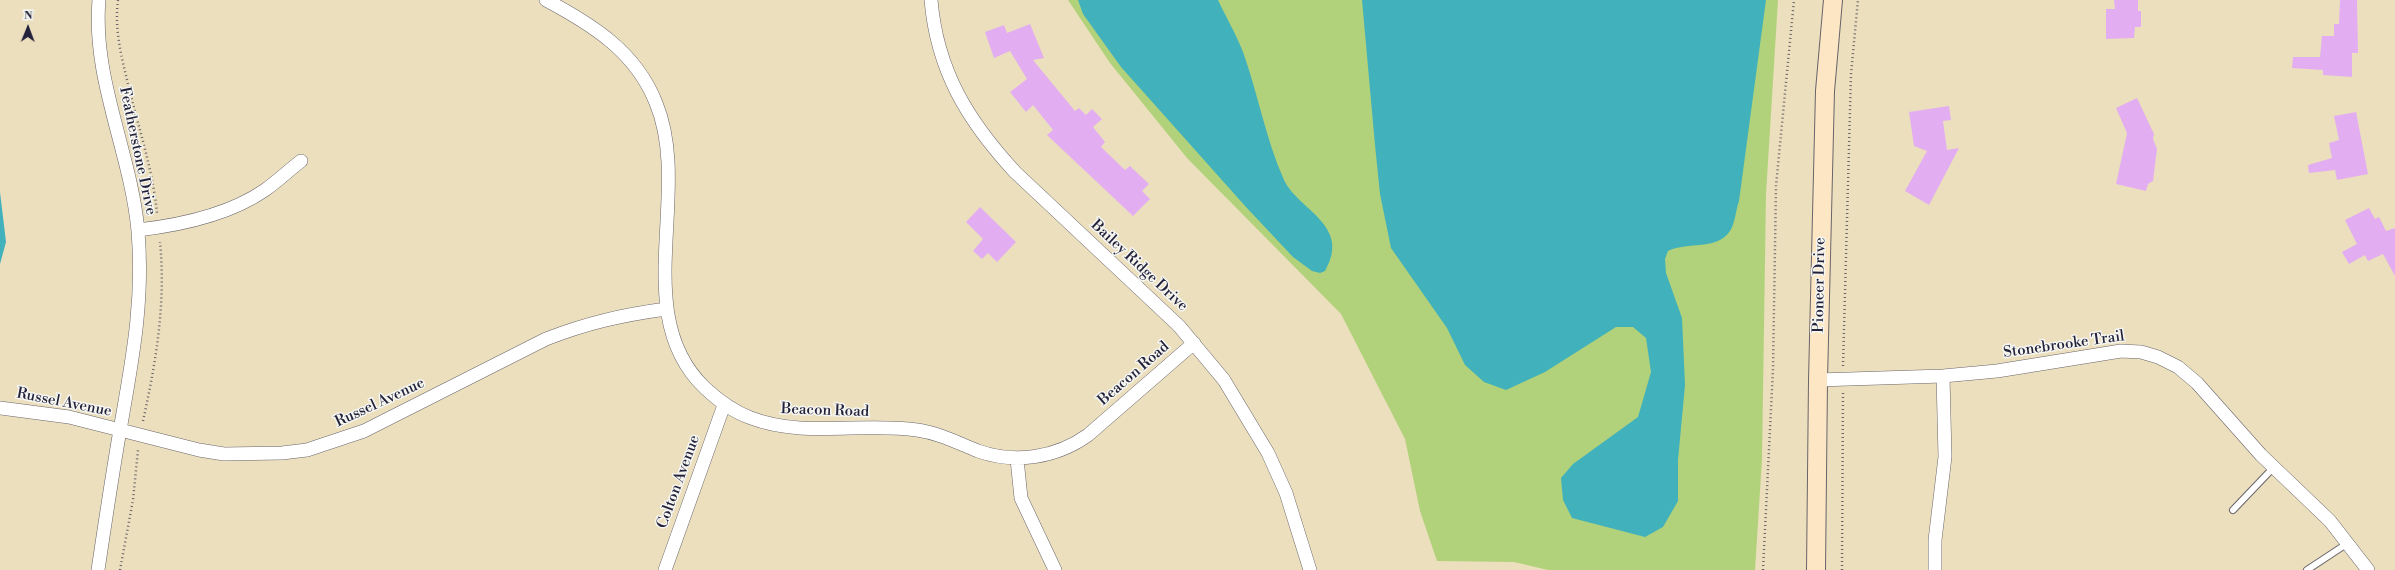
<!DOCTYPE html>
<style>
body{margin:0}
#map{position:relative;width:2395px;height:570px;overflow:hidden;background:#ecdfbe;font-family:"Libre Bodoni",serif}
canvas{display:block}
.north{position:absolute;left:8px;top:8px;width:40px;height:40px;-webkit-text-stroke:3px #f6f6f2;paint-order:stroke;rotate:1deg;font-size:11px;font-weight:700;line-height:16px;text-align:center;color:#22223b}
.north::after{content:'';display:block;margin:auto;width:14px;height:18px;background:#22223b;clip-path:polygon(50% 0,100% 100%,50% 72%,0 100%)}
</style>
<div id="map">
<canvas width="2395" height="570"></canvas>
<div class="north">N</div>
</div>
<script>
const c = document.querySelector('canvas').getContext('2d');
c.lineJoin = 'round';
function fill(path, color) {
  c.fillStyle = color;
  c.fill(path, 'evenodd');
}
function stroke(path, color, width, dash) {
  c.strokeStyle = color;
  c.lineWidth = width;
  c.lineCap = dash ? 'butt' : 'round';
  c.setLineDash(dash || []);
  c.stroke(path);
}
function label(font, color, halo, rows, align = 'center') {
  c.font = font + ' "Libre Bodoni",serif';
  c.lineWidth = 3;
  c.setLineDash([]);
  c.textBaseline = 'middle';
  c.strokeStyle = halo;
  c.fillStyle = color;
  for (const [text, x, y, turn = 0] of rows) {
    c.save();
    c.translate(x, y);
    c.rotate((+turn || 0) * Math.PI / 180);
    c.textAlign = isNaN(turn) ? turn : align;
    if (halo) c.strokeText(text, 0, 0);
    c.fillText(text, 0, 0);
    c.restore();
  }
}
fill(new Path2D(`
 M1068,0H1778L1766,194L1762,459L1755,570H1548L1514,562L1437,561L1420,511L1405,439L1341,314L1187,158L1110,63Z`), '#b1d27a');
fill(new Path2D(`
 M1078,0H1218C1226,17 1236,34 1243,52C1258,94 1266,140 1284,180C1298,210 1352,225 1325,271L1320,273L1312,271L1293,257L1246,207L1121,67L1083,14Z
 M1362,0H1766L1739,201C1736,209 1735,224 1730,231C1716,251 1689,241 1668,251L1665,259L1666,273L1682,318L1685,385L1678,460V501L1663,527L1645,537L1572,518L1563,500L1561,478L1573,464L1638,417L1651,372L1646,338L1633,327H1616L1545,372L1506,390L1484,382L1465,365L1447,328L1391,248L1380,194L1375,145Z
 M0,192L6,242L0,264Z`), '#41b1bc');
fill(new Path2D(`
 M2114,0H2138V11H2141V27H2135L2134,38L2106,39V9H2115Z
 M2340,0H2357L2358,53H2352V77L2323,75V70L2292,68L2293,57H2320L2322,36H2334V24H2339Z
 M1030,24L1044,58L1033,60L1075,111L1079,108L1086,115L1092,109L1102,119L1093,127L1105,142L1101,147L1125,170L1130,166L1149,184L1142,191L1150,199L1133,216L1047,135L1053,130L1033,105L1026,112L1010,92L1027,79L1010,51L994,58L985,32L1004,25L1007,33Z
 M2137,98L2154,134L2153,139L2157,149L2153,181L2148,184L2146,191L2116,184L2127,133L2116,108Z
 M1949,106L1951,120L1943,121L1947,150L1959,148L1929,205L1905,191L1927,151L1914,146L1909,112Z
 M2356,112L2368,174L2337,180L2335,170L2309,173L2308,165L2332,158L2329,143L2339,140L2334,116Z
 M980,207L1016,242L997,262L988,253L982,259L973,251L983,239L966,222Z
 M2369,208L2375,219L2379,217L2386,231L2395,228V276L2383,254L2368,261L2365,255L2349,264L2342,252L2357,244L2345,220Z`), '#e2aef1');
const lane = new Path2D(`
 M2233,510L2274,467
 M2307,570L2348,543`);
const street = new Path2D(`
 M546,0C593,25 636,52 656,103C693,192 628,315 705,388C719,401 732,411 751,418C803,438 863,422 917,430C939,433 958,443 978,451C1015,464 1056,458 1088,435L1194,343
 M931,0C937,71 968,121 1015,172L1179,326L1224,380L1268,453L1286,493L1310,570
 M138,230C181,225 229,215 265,190C278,181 289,170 301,161
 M1818,380L1943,376L1997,371L2121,351L2141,352L2158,357L2178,367L2197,383L2261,455L2330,521L2368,570
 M0,408L69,417L199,450L224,454L282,453L307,450L364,431L546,339C587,323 622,315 666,309
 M1017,459L1021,498L1055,570
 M98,570C105,523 112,476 120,430C132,361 144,302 138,231C131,153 92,79 99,0
 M665,570L724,405
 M1935,570V540L1945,457L1943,376`);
const secondary = new Path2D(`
 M1816,570L1818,380L1825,91L1833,0`);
stroke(lane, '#696469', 8);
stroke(street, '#696469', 14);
stroke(secondary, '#696469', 20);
stroke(new Path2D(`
 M118,0C114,30 122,59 129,88C139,129 153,171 157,213
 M1843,366L1851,74L1858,0
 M143,421C156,362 166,303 160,242
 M120,570L133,500L138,450
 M1763,570L1773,369L1776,186L1794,0
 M1842,570L1843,393`), '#696469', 2.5, [1, 3]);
stroke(lane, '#fff', 6);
stroke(street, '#fff', 13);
stroke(secondary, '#fce6c4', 18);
label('15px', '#22223b', '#f6f6f2', [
 ["Featherstone Drive",137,151,78],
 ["Bailey Ridge Drive",1139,266,43],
 ["Pioneer Drive",1820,285,-89],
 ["Stonebrooke Trail",2064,345,-8],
 ["Beacon Road",1134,374,-41],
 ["Russel Avenue",64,403,11],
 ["Russel Avenue",380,403,-25],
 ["Beacon Road",825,411,2],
 ["Colton Avenue",679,482,-70]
]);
</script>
